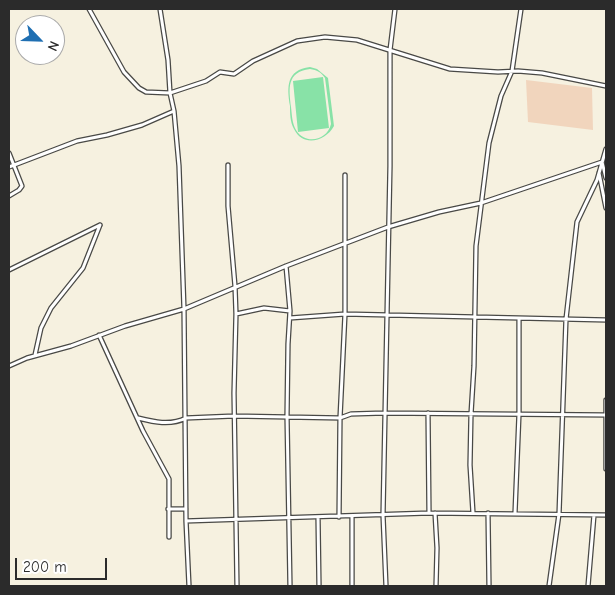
<!DOCTYPE html>
<style>
body{margin:0}
#map{position:relative;width:615px;height:595px;overflow:hidden;background:#f6f1e0;font-family:"Comic Neue",sans-serif}
canvas{display:block}
.frame{position:absolute;inset:0;border:10px solid #2b2b2b;pointer-events:none}
.north{position:absolute;left:15px;top:15px;width:50px;height:50px;box-sizing:border-box;background:#fff;border:1px solid #aaa;border-radius:50%;rotate:114deg;font-size:14px;font-weight:700;line-height:20px;text-align:center;color:#2b2b2b}
.north::after{content:'';display:block;margin:auto;width:18px;height:22px;background:#1f6fb2;clip-path:polygon(50% 0,100% 100%,50% 72%,0 100%)}
.scale{position:absolute;left:15px;top:558px;width:92px;height:22px;box-sizing:border-box;border:2px solid #2b2b2b;border-top:0;padding-left:6px;font-size:15px;line-height:18px;white-space:nowrap;color:#2b2b2b;-webkit-text-stroke:4px #fff;paint-order:stroke}
</style>
<div id="map">
<canvas width="615" height="595"></canvas>
<div class="frame"></div>
<div class="north">N</div>
<div class="scale">200 m</div>
</div>
<script>
const c = document.querySelector('canvas').getContext('2d');
c.lineJoin = 'round';
function fill(path, color) {
  c.fillStyle = color;
  c.fill(path, 'evenodd');
}
function stroke(path, color, width, dash) {
  c.strokeStyle = color;
  c.lineWidth = width;
  c.lineCap = dash ? 'butt' : 'round';
  c.setLineDash(dash || []);
  c.stroke(path);
}
fill(new Path2D(`
 M526,80L592,88L593,130L528,122Z`), '#f1d5bd');
fill(new Path2D(`
 M310,67L317,69L328,78L334,126C326,141 303,148 294,129C290,122 290,113 290,106C287,87 286,70 310,67ZM310,69C317,70 321,72 325,78L331,124C327,141 305,145 296,130C292,123 292,115 291,107C289,89 286,72 310,69Z
 M323,77L329,128L298,132L293,81Z`), '#88e2a7');
const street = new Path2D(`
 M89,9L124,72L139,88L146,92L170,93L206,81L220,72L234,74L253,61L297,41L325,37L357,40L450,69L498,72L518,71L542,73L606,86
 M160,9L168,60L170,93L174,111L179,166L184,309L186,521L189,586
 M9,153L22,186L19,190L9,196
 M228,165V206L235,286L236,314L234,393L237,586
 M9,167L77,141L107,135L142,125L174,111
 M599,173L606,208
 M286,266L290,311L288,344L287,416L290,586
 M9,270L100,225
 M236,314L264,308L290,311
 M290,318L345,314L606,320
 M99,335L143,431L169,479V537
 M35,355L41,328L51,308L83,268L100,225
 M9,366L27,358L71,346L125,326L184,309L286,266L388,227L439,212L481,203L602,162L606,178
 M606,400V469
 M428,413L429,512
 M138,418C154,422 170,426 186,418L234,416L340,418L351,414L384,413L606,415
 M168,509H186
 M435,513L437,548L436,586
 M473,513L470,465L471,414L474,366L476,246L489,143L501,96L512,71L521,9
 M488,513L489,586
 M515,513L519,414V318
 M352,516V586
 M318,517L319,586
 M339,517L340,418L345,314V175
 M186,521L429,513L606,515
 M386,586L383,515L390,166V50L395,9
 M549,586L559,514L566,319L577,222L597,180L606,149
 M588,586L594,515`);
stroke(street, '#494946', 5.5);
stroke(street, '#fff', 3);
</script>
